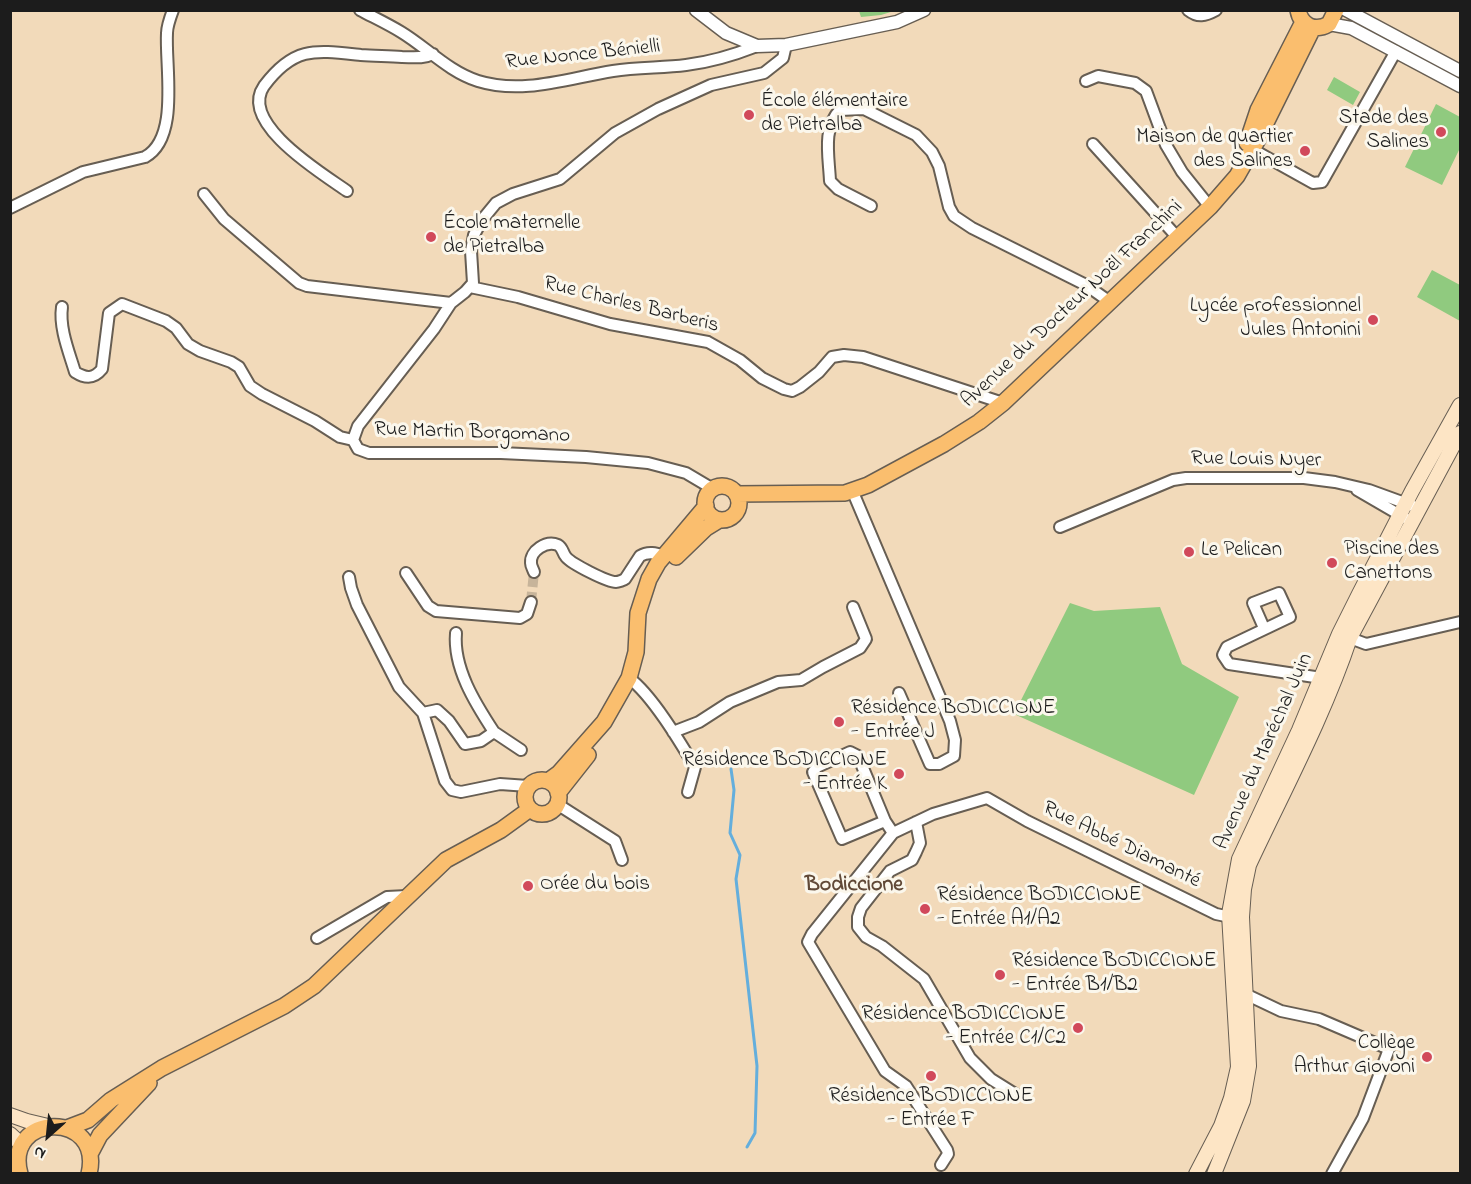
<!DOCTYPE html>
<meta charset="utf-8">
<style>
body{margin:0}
#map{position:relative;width:1471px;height:1184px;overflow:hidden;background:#f2daba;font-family:"Indie Flower",sans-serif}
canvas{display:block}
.frame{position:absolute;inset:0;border:12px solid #1c1c1c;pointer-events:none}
.north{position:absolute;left:18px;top:1106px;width:60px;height:60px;-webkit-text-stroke:4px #fbf7ec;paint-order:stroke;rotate:207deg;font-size:16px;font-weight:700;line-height:24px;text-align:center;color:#1c1c1c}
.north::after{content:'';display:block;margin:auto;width:21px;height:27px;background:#1c1c1c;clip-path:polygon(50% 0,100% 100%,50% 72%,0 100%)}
</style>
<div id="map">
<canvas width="1471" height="1184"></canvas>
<div class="frame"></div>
<div class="north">N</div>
</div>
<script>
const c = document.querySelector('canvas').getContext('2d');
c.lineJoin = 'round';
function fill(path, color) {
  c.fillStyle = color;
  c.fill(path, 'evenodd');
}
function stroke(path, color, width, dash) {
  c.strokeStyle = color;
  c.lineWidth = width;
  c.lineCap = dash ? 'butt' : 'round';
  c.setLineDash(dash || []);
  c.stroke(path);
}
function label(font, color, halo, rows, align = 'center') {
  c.font = font + ' "Indie Flower",sans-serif';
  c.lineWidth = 6;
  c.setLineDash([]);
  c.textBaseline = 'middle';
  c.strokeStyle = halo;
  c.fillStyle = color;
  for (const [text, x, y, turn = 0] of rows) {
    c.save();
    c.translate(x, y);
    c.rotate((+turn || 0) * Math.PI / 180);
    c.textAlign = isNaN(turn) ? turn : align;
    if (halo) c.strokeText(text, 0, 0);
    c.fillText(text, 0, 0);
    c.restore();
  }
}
fill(new Path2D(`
 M859,11V10L894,11L881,15L861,17Z
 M1334,77L1360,92L1353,105L1327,90Z
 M1436,104L1460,117V148L1442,185L1405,167Z
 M1432,270L1460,285V321L1417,297Z
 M1070,603L1094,611L1160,607L1182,664L1239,697L1194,795L1014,714Z`), '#90ca7f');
stroke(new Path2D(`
 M731,769L734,790L730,833L740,855L736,879L757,1066L755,1133L747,1147`), '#64aedc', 3);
stroke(new Path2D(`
 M531,602L534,572`), '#c7b49a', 10, [10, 5]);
const minor = new Path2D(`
 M360,10C373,17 388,24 401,32C426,47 449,72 478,81C523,95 568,78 613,71C637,67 662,68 686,65C711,62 734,55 757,46
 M1188,10C1198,18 1205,16 1216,10
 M1086,81L1098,76L1135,83L1146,91L1166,145L1182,172L1210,207
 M1093,144L1178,238
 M1252,149L1313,183L1322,182L1396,51
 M347,191C323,174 238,123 264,86C294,46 315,50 361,55C374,56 388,56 402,57C412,57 423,59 433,54
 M204,194L224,219L299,283L307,286L451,303
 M871,206L838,189L830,181C829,157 822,128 840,110L864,109L916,135L932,152L939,166L949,207L954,216L972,228L1086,285L1110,302
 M10,208L83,172L145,157C180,138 165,67 167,33C167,26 170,18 173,10
 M470,287L518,297L610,324L708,342L740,360L762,378L784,389L792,391L800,387L819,372L832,357L844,355L863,357L1003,403
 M62,307C59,328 69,352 75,372C86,379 94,379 102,369L109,313L122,304L166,321L176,328L188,344L200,351L231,362L239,367L250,386L262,394L315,421L340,437L353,440
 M713,489L686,473L648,463L586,457L501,453H369L358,449L353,440L358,426L434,329L451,303L465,292L473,283L471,251L474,235L482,220L496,203L513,194L560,179L615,133L658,109L711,85L764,73L783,58L786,45
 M852,490L950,721L955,740L954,756L939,764H930L899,693
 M1357,490L1412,522
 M1060,527L1173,480L1186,478H1304L1335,482L1369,490L1413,506
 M534,572C533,569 531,566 531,563C530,551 546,540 558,545C563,548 562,552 566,557C572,564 607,582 616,582C618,582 624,580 625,579L640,556C648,551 656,553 664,556
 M406,573L428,606L436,611L520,618L527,614L531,602
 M349,577L351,588L357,605L399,687L423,713L445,781L452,790L461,792L500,784L528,786
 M1264,628L1253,603L1279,593L1290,617L1227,647L1223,655L1229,664L1328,679
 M1350,638L1366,644L1460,622
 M629,678C652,695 680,742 695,767L688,792
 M423,713L437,710L449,721L465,744L481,741L494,732C475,703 453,668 456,633
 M494,732L521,750
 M673,732L699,722L730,702L778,682L801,680L823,667L860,648L866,639L853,607
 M557,804L615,841L622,860
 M885,821L842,839L813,772L817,767L850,752L858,756L885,821L893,833
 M916,822L920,843L916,852L912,860L890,871L861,908L858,917V927L866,937L882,946L924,979L970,1058L991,1079L1015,1094
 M317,938L387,897L407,896
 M1241,992L1281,1011L1319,1019L1389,1049L1363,1118L1332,1174
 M941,1165L948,1154L947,1150L906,1086L885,1071L808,942L812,934L893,833L933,814L987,798L1027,821L1216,914L1235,918`);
const tertiary = new Path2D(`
 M696,10L726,33L757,46L786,45L897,22L924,10
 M1346,10L1460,71
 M1329,24L1351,28L1460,86`);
const secondary = new Path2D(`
 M10,1115L27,1121L48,1126
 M10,1134L22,1145
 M1196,1174L1221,1126L1231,1098L1238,1067L1229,914L1239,859L1299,730L1339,634L1359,594L1412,491L1460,405
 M1214,1174L1243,1101L1249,1066L1242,917L1244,889L1249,865C1284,790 1324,716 1350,638L1460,433`);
const primary = new Path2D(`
 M1298,10C1301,26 1315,32 1329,24L1336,10
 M1247,143L1258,110L1303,22
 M705 503a17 17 0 1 1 34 0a17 17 0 1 1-34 0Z
 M736,494L845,493L868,485L944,444L979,422L1003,403L1210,207L1237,176L1257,141L1313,28
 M676,557L706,528L719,520
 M525 797a17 17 0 1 1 34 0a17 17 0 1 1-34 0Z
 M548,781L559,773L604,722L629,678L636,652L638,613L649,579L658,563L706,506
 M558,793L588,755
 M67,1128L88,1120L111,1100L162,1068L284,1006L314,986L446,860L501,830L530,809
 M90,1154L100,1135L149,1083
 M20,1174C3,1112 104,1110 89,1174`);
stroke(minor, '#675e53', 14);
stroke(tertiary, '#675e53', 15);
stroke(secondary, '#675e53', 16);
stroke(primary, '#675e53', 18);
stroke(minor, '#fff', 10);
stroke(tertiary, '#fff', 12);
stroke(secondary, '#fde5c5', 14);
stroke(primary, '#fabe6e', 15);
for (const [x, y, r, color] of [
 [749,115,6,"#d1495b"],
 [1441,132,6,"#d1495b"],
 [1305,151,6,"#d1495b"],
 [431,237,6,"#d1495b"],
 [1373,320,6,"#d1495b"],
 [1189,552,6,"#d1495b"],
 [1332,563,6,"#d1495b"],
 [839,722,6,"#d1495b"],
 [899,774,6,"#d1495b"],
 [528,886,6,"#d1495b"],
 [925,909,6,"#d1495b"],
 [1000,975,6,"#d1495b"],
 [1078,1028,6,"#d1495b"],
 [1427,1057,6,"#d1495b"],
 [931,1076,6,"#d1495b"]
]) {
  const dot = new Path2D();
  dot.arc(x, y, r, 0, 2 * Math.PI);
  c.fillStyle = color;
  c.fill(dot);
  stroke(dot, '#fbf7ec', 2);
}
label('21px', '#1c1c1c', '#fbf7ec', [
 ["Rue Nonce Bénielli",583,56,-6],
 ["Avenue du Docteur Noël Franchini",1073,305,-43],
 ["Rue Charles Barberis",631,306,14],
 ["Rue Martin Borgomano",472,434,2],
 ["Rue Louis Nyer",1256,461,1],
 ["Avenue du Maréchal Juin",1265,752,-66],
 ["Rue Abbé Diamanté",1121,846,26]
]);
label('21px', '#1c1c1c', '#fbf7ec', [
 ["École élémentaire",761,103],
 ["de Pietralba",761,127],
 ["Stade des",1429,120,"right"],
 ["Salines",1429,144,"right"],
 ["Maison de quartier",1293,139,"right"],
 ["des Salines",1293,163,"right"],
 ["École maternelle",443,225],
 ["de Pietralba",443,249],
 ["Lycée professionnel",1361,308,"right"],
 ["Jules Antonini",1361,332,"right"],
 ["Piscine des",1344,551],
 ["Canettons",1344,575],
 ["Le Pelican",1201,552],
 ["Résidence BODICCIONE",851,710],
 ["- Entrée J",851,734],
 ["Résidence BODICCIONE",887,762,"right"],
 ["- Entrée K",887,786,"right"],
 ["Orée du bois",540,886],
 ["Résidence BODICCIONE",937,897],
 ["- Entrée A1/A2",937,921],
 ["Résidence BODICCIONE",1012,963],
 ["- Entrée B1/B2",1012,987],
 ["Résidence BODICCIONE",1066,1016,"right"],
 ["- Entrée C1/C2",1066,1040,"right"],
 ["Collège",1415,1045,"right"],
 ["Arthur Giovoni",1415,1069,"right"],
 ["Résidence BODICCIONE",931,1098,"center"],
 ["- Entrée F",931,1122,"center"]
], 'left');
label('bold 22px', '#614937', '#fbf7ec', [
 ["Bodiccione",854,886]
]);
</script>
